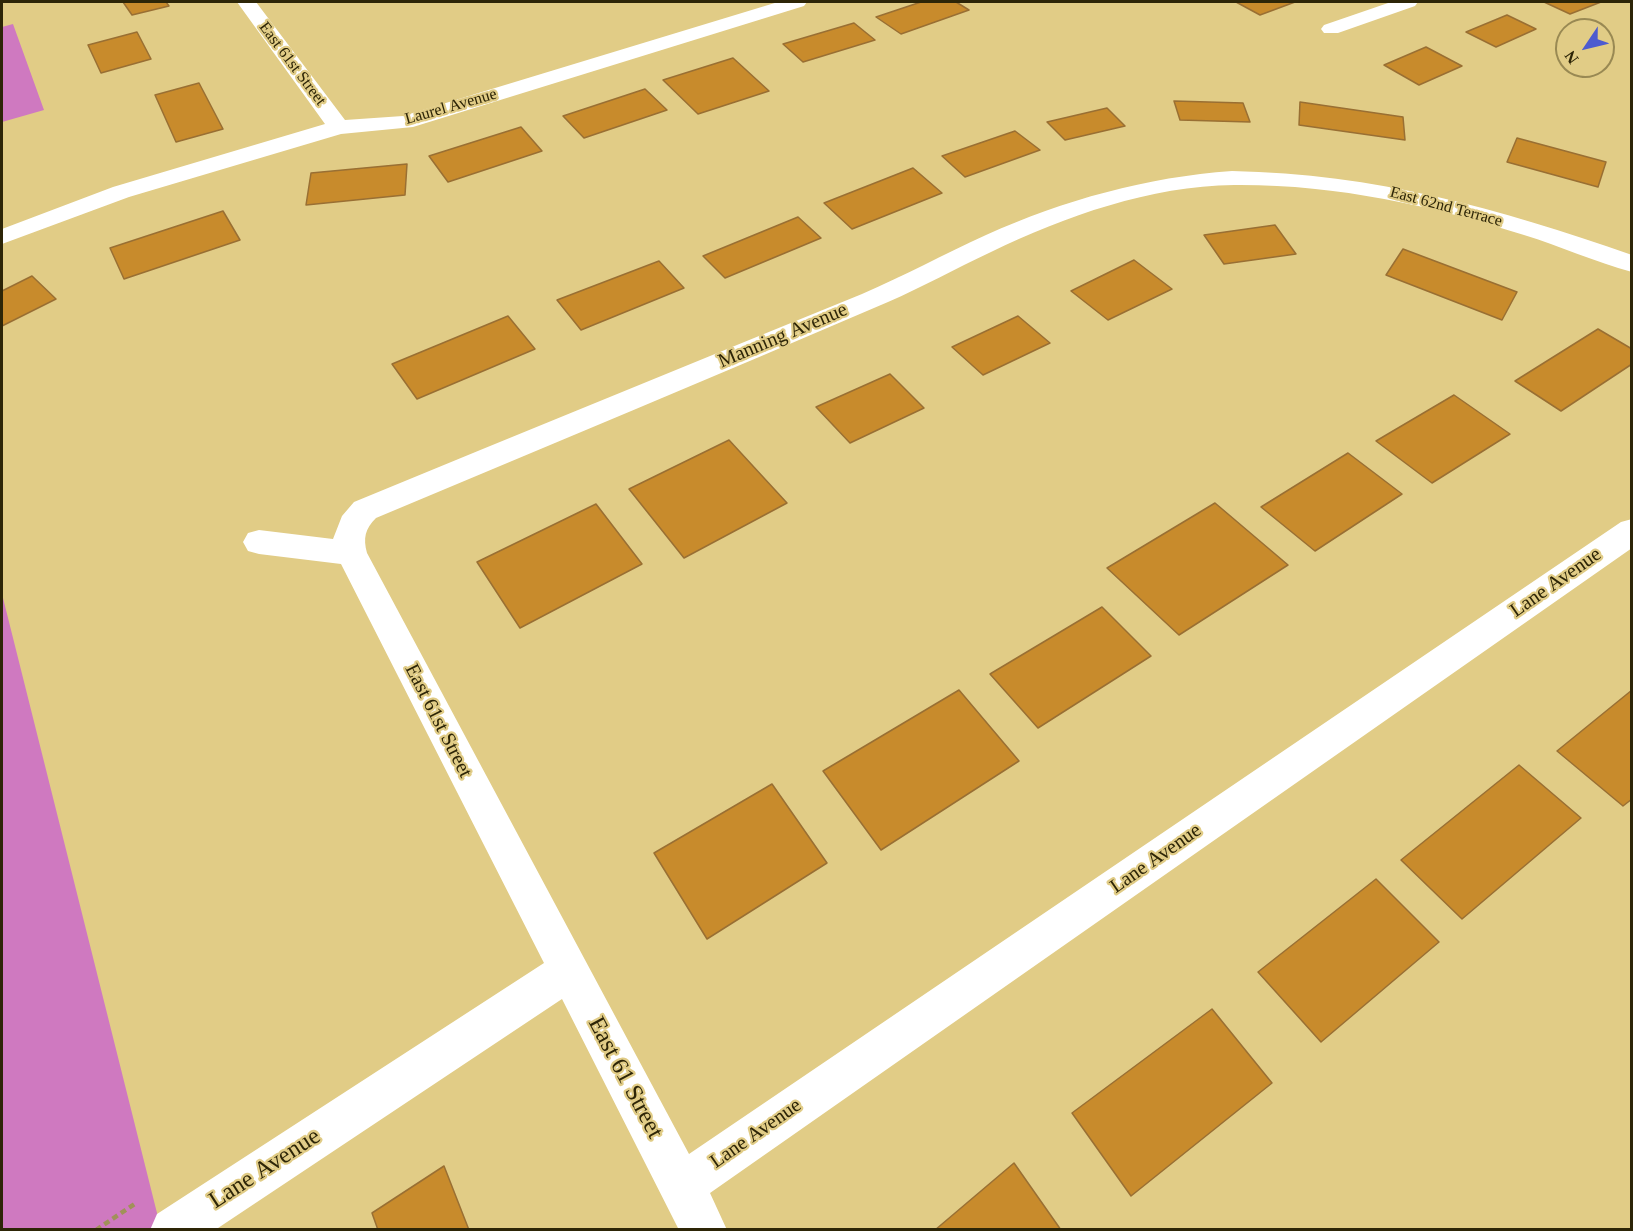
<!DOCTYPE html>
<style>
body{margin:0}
#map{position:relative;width:1633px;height:1231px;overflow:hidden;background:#e1cc86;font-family:"Times New Roman",serif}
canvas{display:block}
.frame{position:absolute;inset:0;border:3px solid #2d2507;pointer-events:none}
.north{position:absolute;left:1555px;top:18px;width:60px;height:60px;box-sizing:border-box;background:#e1cc86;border:2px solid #998953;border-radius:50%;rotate:235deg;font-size:16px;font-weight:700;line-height:24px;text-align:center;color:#2d2507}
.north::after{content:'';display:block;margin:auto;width:21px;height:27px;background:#4d5bd0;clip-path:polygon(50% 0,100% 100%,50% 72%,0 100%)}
</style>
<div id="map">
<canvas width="1633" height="1231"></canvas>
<div class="frame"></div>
<div class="north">N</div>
</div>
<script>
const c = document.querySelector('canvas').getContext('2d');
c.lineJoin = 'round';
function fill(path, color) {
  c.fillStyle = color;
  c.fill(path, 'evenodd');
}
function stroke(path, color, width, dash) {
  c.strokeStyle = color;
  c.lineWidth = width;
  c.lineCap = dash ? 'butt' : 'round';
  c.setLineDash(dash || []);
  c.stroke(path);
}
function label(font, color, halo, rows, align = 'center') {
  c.font = font + ' "Times New Roman",serif';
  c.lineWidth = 4.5;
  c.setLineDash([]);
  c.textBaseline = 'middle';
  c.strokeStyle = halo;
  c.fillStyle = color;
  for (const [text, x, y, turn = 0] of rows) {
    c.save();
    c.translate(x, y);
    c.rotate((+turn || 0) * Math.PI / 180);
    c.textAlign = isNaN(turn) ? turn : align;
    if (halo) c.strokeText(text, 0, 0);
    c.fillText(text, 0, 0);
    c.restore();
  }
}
fill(new Path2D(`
 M13,24L44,110L2,122V27Z
 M2,594L161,1229H2Z`), '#cf79c0');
const building = new Path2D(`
 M123,2H166L169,6L132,15Z
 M921,2H956L969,10L901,34L876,17Z
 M1236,2H1295L1260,15Z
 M1544,2H1601L1570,14Z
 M1507,15L1536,29L1496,47L1466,32Z
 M854,23L875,40L803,62L783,44Z
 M137,32L151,59L101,73L88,45Z
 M1426,47L1462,66L1419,85L1384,65Z
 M733,58L769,91L698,114L663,80Z
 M199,83L223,129L176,142L155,95Z
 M645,89L667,110L584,138L563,116Z
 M1174,101L1243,103L1250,122L1180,120Z
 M1300,102L1403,117L1405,140L1299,125Z
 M1107,108L1125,126L1065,140L1047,122Z
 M521,127L542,151L448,182L429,156Z
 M1015,131L1040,150L965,177L942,156Z
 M1517,138L1606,162L1598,187L1507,162Z
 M407,164L405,195L306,205L311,173Z
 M913,168L942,193L852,229L824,203Z
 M223,211L240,240L124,279L110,248Z
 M798,217L821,238L725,278L703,256Z
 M1275,225L1296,254L1224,264L1204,235Z
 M1403,249L1517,292L1502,320L1386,275Z
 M1134,260L1172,289L1108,320L1071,291Z
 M659,261L684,288L581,330L557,300Z
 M32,276L56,299L2,326V291Z
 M508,316L535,349L417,399L392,364Z
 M1018,316L1050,343L983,375L952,347Z
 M1598,329L1632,349V364L1561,411L1515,381Z
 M890,374L924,408L850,443L816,407Z
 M1454,395L1510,434L1432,483L1376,441Z
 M729,440L787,503L684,558L629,489Z
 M1348,453L1402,494L1315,551L1261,507Z
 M1215,503L1288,565L1179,635L1107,568Z
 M596,504L642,564L520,628L477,562Z
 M1102,607L1151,656L1038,728L990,674Z
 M959,690L1019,761L881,850L823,771Z
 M1632,690V799L1623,806L1557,751Z
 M1519,765L1581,818L1462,919L1401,860Z
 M772,784L827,863L707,939L654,853Z
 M1376,879L1439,942L1321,1042L1258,972Z
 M1212,1009L1272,1083L1131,1196L1072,1113Z
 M1014,1163L1061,1230H935Z
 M444,1166L469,1230H378L372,1213Z`);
fill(building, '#c88b2c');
stroke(building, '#996f33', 1.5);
stroke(new Path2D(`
 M96,1230L136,1203`), '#a19159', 4.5, [6, 4]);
fill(new Path2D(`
 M237,2H256L345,120L403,116L778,2H807L804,6L413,127L341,134L129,197L2,244V229L113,187L325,124Z
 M1391,2H1418L1415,6L1338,33H1324L1321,29L1324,25Z
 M1232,171C1376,174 1497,208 1632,255V272C1595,262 1560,246 1524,235C1430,205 1333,184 1234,185C1150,186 1066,216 991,252C956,268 923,287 888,302C718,375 547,446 376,518C365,529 363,538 367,553L689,1154L1621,522L1632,519V548L710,1193L727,1230H679L562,999L215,1230H150L157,1214L544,963L341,564L259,554L248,551L243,542L248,533L259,530L333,539L342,516L354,502C523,432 693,363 862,294C904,276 944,254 986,235C1064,200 1147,177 1232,171Z`), '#fff');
label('16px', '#2d2507', '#e1cc86', [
 ["East 61st Street",292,64,53],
 ["Laurel Avenue",451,107,-16],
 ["East 62nd Terrace",1446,207,15]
]);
label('20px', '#2d2507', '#e1cc86', [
 ["Manning Avenue",783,336,-23],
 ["Lane Avenue",1556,583,-35],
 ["East 61st Street",438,721,63],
 ["Lane Avenue",1156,859,-35],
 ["Lane Avenue",756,1134,-35]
]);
label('24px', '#2d2507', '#e1cc86', [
 ["East 61 Street",625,1078,62],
 ["Lane Avenue",265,1169,-33]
]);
</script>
